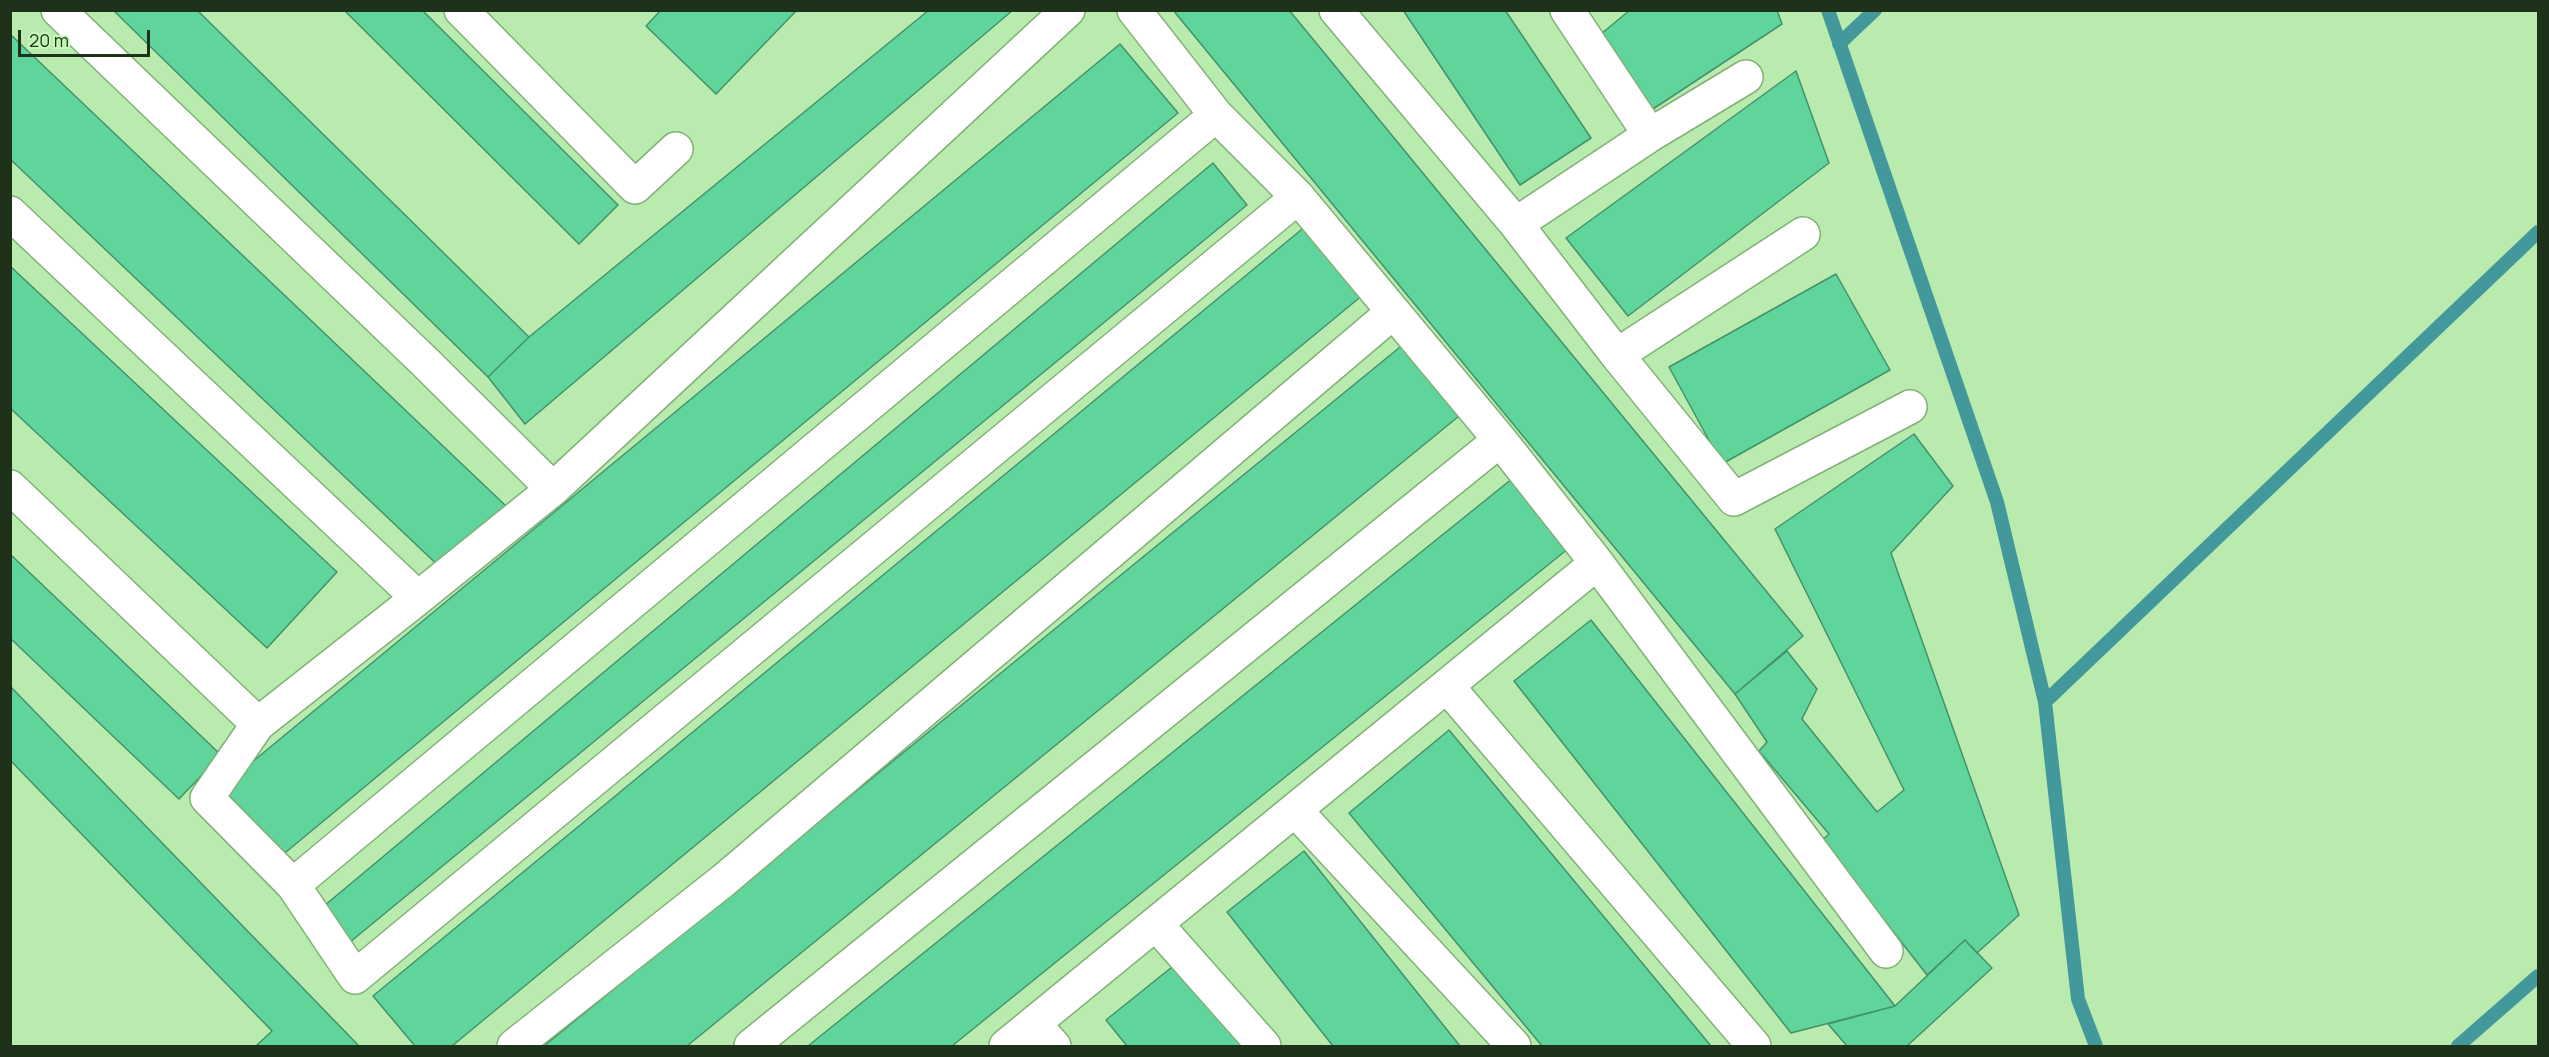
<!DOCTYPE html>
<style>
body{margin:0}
#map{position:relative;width:2549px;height:1057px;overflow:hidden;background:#b9ebae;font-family:Manrope,sans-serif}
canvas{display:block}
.frame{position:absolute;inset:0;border:12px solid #1e321a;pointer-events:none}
.scale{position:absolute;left:18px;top:30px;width:132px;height:27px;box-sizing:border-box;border:3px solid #1e321a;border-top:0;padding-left:8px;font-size:18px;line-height:21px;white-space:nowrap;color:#1e321a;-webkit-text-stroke:4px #c6f9ba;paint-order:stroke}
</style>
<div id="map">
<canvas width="2549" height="1057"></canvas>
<div class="frame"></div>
<div class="scale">20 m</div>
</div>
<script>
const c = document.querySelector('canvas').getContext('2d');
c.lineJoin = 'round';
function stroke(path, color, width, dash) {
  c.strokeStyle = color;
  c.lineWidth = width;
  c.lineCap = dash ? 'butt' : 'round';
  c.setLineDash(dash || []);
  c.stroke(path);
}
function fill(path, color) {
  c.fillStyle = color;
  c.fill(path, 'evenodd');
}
stroke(new Path2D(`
 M1828,10L1997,502L2045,702L2078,999L2096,1046
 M1839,44L1875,10
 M2045,702L2538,232
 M2458,1046L2538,976`), '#43989c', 14);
const building = new Path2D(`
 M113,10H197L529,337L488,377Z
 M344,10H422L618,205L579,244Z
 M661,10H797L716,94L646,26Z
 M929,10H1013L525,424L488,377L529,337Z
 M1173,10H1289L1803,636L1735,694Z
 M1403,10H1505L1591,138L1520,185Z
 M1630,10H1777L1782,24L1650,111L1601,34Z
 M10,34L506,506L445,572L10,159Z
 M1120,44L1178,113L280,857L222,787Z
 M1796,71L1829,163L1628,316L1566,238Z
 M1213,163L1247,205L344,947L318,911Z
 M1307,225L1364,294L452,1046H415L373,996Z
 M10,266L337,572L267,648L10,408Z
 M1836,274L1890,370L1722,464L1669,367Z
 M1405,343L1464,412L687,1046H544Z
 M1914,434L1953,486L1891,553L2019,915L1977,953L1965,940L1927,975L1822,840L1829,834L1759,751L1767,742L1735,694L1787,651L1817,689L1802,719L1877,812L1904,790L1775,529Z
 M1513,478L1569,548L952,1046H808Z
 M10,554L221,755L179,799L10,638Z
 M1591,620L1895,1006L1791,1033L1514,681Z
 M10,686L359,1046H256L272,1031L10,760Z
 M1449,730L1711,1046H1542L1349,813Z
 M1304,851L1460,1046H1333L1227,912Z
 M1965,940L1992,968L1907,1046H1847L1828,1024L1895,1006Z
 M1177,963L1244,1046H1127L1106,1020Z`);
fill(building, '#5fd59c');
stroke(building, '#43916b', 1.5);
const minor = new Path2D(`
 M58,10L426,363L553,489L1068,10
 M461,10L635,187L676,149
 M1134,10L1216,115L1298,197L1500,440L1597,563L1886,951
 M1336,10L1516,224L1650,135L1746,77
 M1567,10L1650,135
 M10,213L418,598L258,724L207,798L293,885L355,977L1298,197
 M1516,224L1617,355L1803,234
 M1617,355L1734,499L1910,407
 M10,487L258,724
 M418,598L553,489
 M1447,686L1754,1046
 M1295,810L1514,1046
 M293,885L1216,115
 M1156,924L1264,1046
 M1034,1024L1054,1046
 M514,1046L724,880L1392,313
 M751,1046L1500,440
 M1006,1046L1597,563`);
stroke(minor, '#80b176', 36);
stroke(minor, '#fff', 33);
</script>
